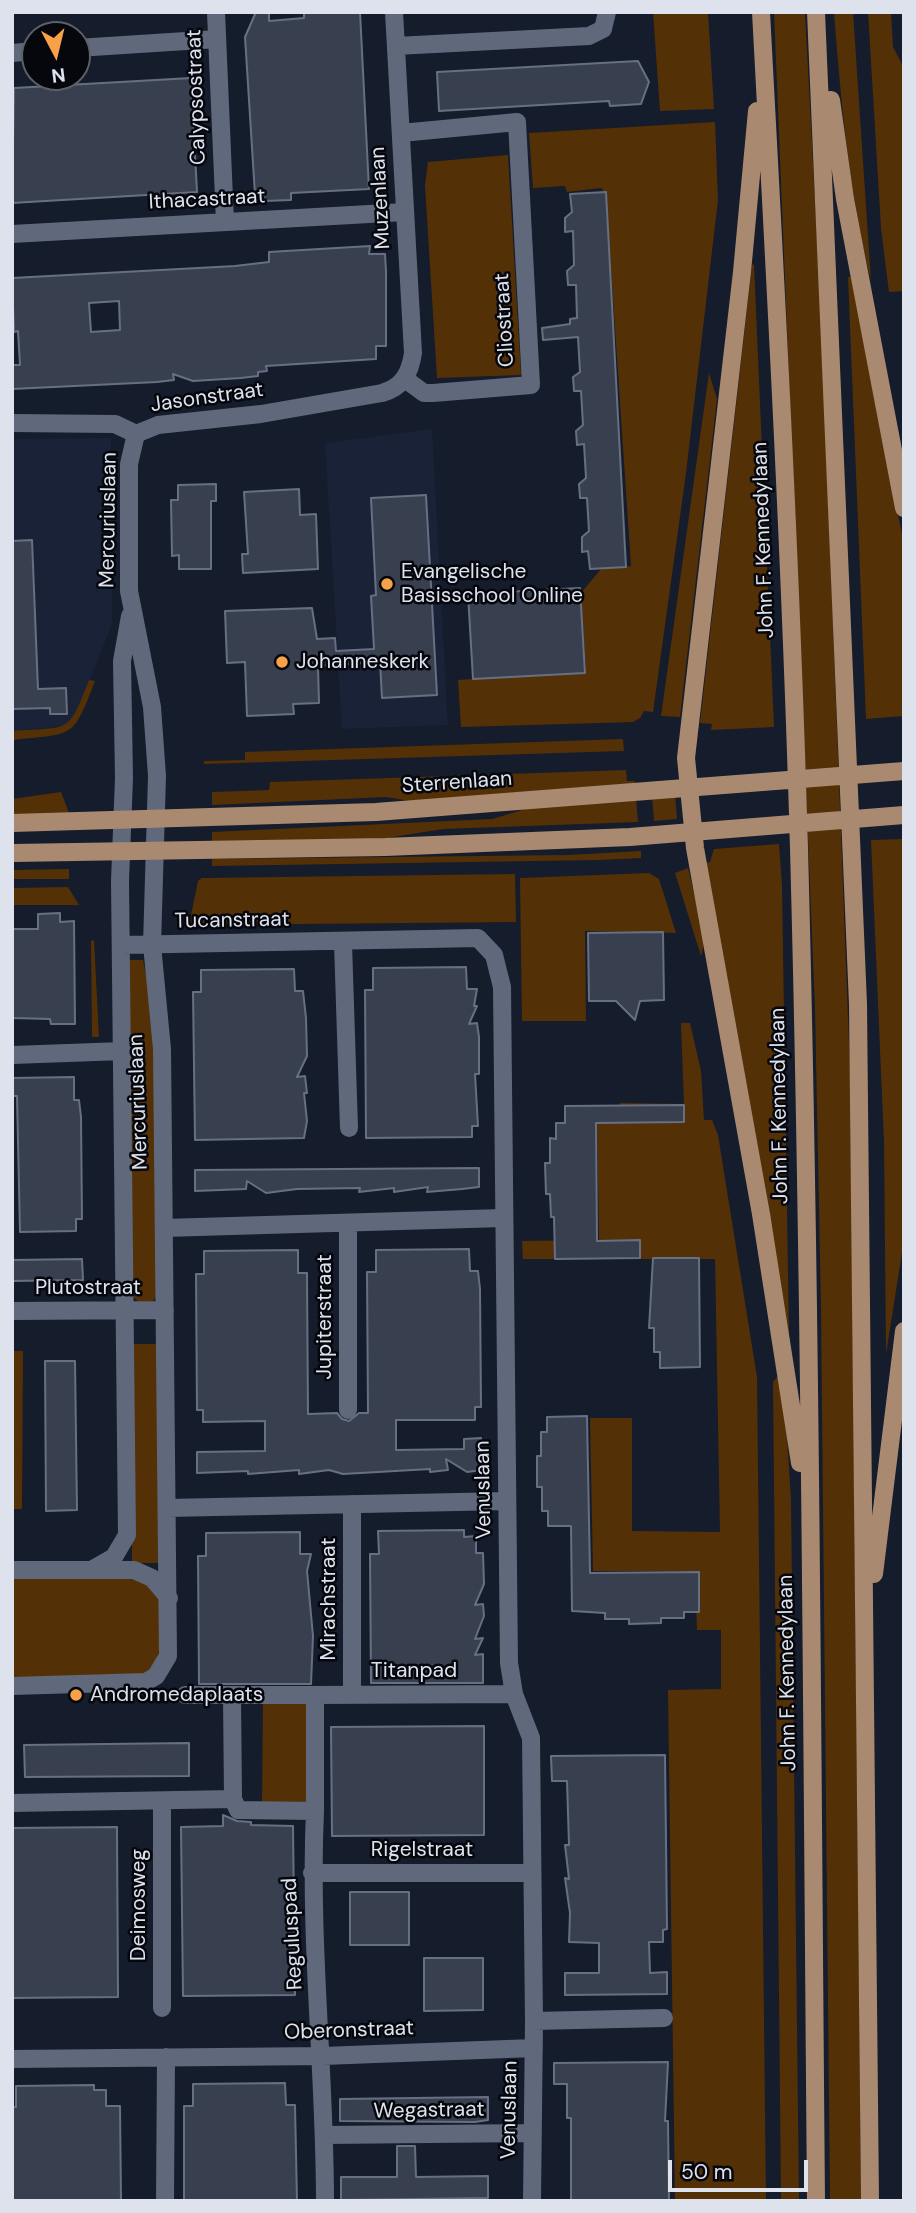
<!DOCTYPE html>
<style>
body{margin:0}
#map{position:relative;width:916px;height:2213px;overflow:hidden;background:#151c2b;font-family:"DM Sans",sans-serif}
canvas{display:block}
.frame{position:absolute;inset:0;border:14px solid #dde2ec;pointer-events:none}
.north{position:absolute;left:21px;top:21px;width:70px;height:70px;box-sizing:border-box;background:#05070d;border:2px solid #5b5f66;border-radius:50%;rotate:173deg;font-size:19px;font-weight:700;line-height:28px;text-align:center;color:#dde2ec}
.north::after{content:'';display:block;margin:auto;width:24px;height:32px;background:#f8a14a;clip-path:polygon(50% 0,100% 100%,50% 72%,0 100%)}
.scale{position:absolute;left:668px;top:2160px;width:140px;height:32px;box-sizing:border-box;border:4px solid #dde2ec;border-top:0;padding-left:9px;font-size:21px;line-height:24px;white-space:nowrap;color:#dde2ec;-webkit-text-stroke:5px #05070d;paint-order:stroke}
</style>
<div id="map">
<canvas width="916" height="2213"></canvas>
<div class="frame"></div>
<div class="north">N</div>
<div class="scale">50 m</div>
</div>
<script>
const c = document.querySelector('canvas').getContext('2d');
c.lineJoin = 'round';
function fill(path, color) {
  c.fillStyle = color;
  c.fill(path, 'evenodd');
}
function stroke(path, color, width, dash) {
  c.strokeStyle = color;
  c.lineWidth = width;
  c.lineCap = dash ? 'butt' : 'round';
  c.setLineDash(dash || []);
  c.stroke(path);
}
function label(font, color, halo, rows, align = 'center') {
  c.font = font + ' "DM Sans",sans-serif';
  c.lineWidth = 5;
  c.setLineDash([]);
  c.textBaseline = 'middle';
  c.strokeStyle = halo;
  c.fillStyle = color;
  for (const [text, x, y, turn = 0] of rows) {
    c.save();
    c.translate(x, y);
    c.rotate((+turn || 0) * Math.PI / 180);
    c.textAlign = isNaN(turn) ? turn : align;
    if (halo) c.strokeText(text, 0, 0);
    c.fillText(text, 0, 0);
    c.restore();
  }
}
fill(new Path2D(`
 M432,429L448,725L342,729L325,443Z
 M111,438L112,624L74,720L67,726L12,731V439Z`), '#192237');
fill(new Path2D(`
 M653,12H708L714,109L660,111Z
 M774,12H805L822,336L850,1070L861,2201H830L821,1308L815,1008Z
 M834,12H853L871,281C849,192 841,103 834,12Z
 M868,12H891L893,47L904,68V291L889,292L881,228Z
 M715,122L718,200L686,473L653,712L644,711L640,718L633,722L461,727L458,680L586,671L581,593L601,569L631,566L606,194L601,188L567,192L565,186L533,188L529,133Z
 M508,155L521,375L437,378L425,185L428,162Z
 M754,264L774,727L711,730L712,724L700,723L752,265Z
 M848,277H851L904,545V716L866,719Z
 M709,373L717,399L680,717L661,716Z
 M89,680L95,681C72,741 74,733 12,740V731C71,726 67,736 89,680Z
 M623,739L624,751L204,764V761L245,760V752Z
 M626,770L627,781H635V785L422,803L386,797L212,805V792L269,790L270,782Z
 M61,792L69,813L12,817V799Z
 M675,794L677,819L654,821L652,796Z
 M636,798L638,822L443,829L381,839L212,841V832L492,819L532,807Z
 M904,839V1240L886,1354L884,1142L871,840Z
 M779,844L782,886L789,1338L706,863L710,862L714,849Z
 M641,851V858L599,860L212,866V859L568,855Z
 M688,868L705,940L701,956L675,873Z
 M69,869V879H12V870Z
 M649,873L659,879L676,933L585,931L586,1021H522L520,878Z
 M515,874L516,922L189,925L198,881L202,878Z
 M68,887L79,905H12V888Z
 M94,940L99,1037H92L91,941Z
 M127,960H143L156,1026L158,1295L153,1301L139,1302L132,1296Z
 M681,1023H690L701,1071L704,1120H712L718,1135L757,1377L766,2201H675L668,1690L721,1689V1630H697L695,1571H593L590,1418H632V1531L720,1532L715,1259H523L522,1241L599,1240L597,1123L619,1122L620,1103L684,1104Z
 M132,1344H160L163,1563H132Z
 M12,1351H23L22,1509H12Z
 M778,1376L786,1421L791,1500L799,2201H781L773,1382Z
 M135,1576C144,1581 152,1585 157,1594C169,1615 164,1659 145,1674L12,1679V1577Z
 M263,1700H310L311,1805H262Z`), '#543007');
const building = new Path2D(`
 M256,12H269V21L304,18V12H360L369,189L291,193V200L264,201L263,194L255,195L245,37Z
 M638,61L649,82L641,104L610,106L609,101L439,111L437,72Z
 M191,78L197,192L12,203L14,88Z
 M606,192L626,567L590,569L588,551L582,552V537L589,531L587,498H580L579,484L586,478L584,444L577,445L576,431L583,425L581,391H574L573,377L580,372L578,337L543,340L542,328L570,324V319L577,318L576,285H568L567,271L574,265L573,231L565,232V218L572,212L570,194Z
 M370,246L369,254H385L386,271V346H376V359L266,366L267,371L258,372V376L241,378L193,381L173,374L174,380L157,382L12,389V365H20L18,331L14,332L12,278L235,266L269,262V252ZM119,301L120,330L91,332L89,303Z
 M216,484V501H211V569H179V555L172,556L171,500H178V485Z
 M299,489L300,515L316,514L318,569L243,573L242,554H248L244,492Z
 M426,495L437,695L382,698L380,662L318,666L319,703L293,704L294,714L247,716L245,662L227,663L225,611L312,608L317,639L335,638L336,651L374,649L371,596L376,595L371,498Z
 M32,540L38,689L66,688L67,714H50V708L12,709V541Z
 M580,588L585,673L473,679L468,594Z
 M60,913V922L74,921L75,1024H51L50,1019L12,1018V929H38V914Z
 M663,932L664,1000L640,1001L635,1020L616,1001H589L588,933Z
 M466,967L467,989H477L474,1006H477L469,1024L477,1023L479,1037V1074H475L478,1126H472V1137L366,1138L365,990H373V968Z
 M294,969L295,991H303L306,1018L307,1056L297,1077L305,1076L307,1093H304L307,1121L304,1138L195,1140L193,992H201V970Z
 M74,1077V1100H79L81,1117L82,1219H76V1231L20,1232L17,1096H12V1078Z
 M684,1105V1122L596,1123L597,1241L640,1240V1258L555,1259L554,1217H551L550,1194H546L545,1163H550V1138L556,1139V1123H565V1106Z
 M479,1168V1187L462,1189L427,1192L428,1187L394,1192V1188L359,1192L360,1188L297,1189L266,1193L247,1181L246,1189L195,1191V1170Z
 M469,1249L470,1271H478L480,1289L481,1407H475V1420H396V1450L464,1449V1439L481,1438L482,1470L467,1472L446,1459L448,1470L430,1472V1469L343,1474L329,1470L299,1474V1470L248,1474V1471L197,1473V1452L265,1451V1421L203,1422V1410H197L196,1274H204V1251L298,1250V1273H307L308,1414L337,1413L342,1419L349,1421L359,1413H368L367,1272H376V1250Z
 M653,1258H699L700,1367L660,1368V1352H654V1328H649Z
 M82,1259L83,1280L12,1281V1260Z
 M45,1361H75L77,1510L46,1511Z
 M587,1416L590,1573L699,1572V1612H684V1618H661V1623L629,1624V1619H605V1613L572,1611L571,1526H548V1511H542V1487H537V1456H541V1432H547V1417Z
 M464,1530V1537L476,1536V1553H483L484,1584L475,1605L483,1604L484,1616L475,1639L483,1638L475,1655L483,1654V1683H371L370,1554H379L378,1531Z
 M300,1532V1554H311L307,1571L313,1636L311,1684H199L198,1556H206V1533Z
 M484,1726V1835L332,1836L331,1727Z
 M189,1743V1776L25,1777L24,1745Z
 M665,1755L667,1929L663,1930V1942H649L650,1973L667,1972V1994L565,1995V1973H599V1943L569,1942L570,1913L565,1878L569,1879L565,1845H569L567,1781H552L551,1756Z
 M223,1815L237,1821L251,1822V1825L293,1826L295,1995L183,1996L181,1827L223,1826Z
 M117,1827L118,1997L12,1998V1828Z
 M350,1892H409V1945H350Z
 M424,1958H483V2010L424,2011Z
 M668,2062L665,2121H668L669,2201H571V2118H567V2084H554V2063Z
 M285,2083L286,2105H295L297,2201H184V2106H193V2084Z
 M94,2085V2090H106V2106H120L121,2201H12V2107H16V2086Z
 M488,2097V2120L475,2122L340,2121V2099Z
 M397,2146H415L416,2177L488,2176V2198L341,2200V2177H397Z`);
fill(building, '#384050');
stroke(building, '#677082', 2);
stroke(new Path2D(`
 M216,12L225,222
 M396,46L589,36L603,29L607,12
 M77,48L217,39
 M12,53L35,51
 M401,133L517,122L531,385L433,393H424L405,379
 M12,234L405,212
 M12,423L115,424L136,434
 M136,434L158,425L261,414L382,393C403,387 410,373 413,353L394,12
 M343,943L349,1128
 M121,945L478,938L494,955L502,987L509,1663L514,1694L531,1738L534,2021L532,2201
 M12,1055L123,1051
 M348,1223V1410
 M164,1228L503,1218
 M12,1311L165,1310
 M352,1504V1694
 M167,1508L506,1501
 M93,1569L114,1557L127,1535L120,881L124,778L122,661L130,616
 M12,1570H134L152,1578L169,1598
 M12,1686L146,1682L156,1676L168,1656L162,1049L152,945L157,776L152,707L129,591V464L136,434
 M185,1695H315V1811L238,1810L233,1799
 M315,1695L514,1694
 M12,1803L233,1799L232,1696
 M315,1811C309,1941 325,2071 325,2201
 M312,1873H531
 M162,2008V1801
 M534,2021L664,2018
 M12,2059L323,2056L534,2048
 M325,2135L533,2133
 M165,2201L166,2057`), '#60697b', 18);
stroke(new Path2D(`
 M761,12C776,290 791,569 799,848C811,1298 812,1750 816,2201
 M816,12L858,1004L870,2201
 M831,100L845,199L904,508
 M757,111L742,272L686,758L695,848L761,1214L800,1463
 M12,823L376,812L904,771
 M12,853L385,847L630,837L904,815
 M874,1574L904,1331`), '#a98a71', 18);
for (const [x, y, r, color] of [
 [387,584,7,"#f8a14a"],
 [282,662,7,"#f8a14a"],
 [76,1695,7,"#f8a14a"]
]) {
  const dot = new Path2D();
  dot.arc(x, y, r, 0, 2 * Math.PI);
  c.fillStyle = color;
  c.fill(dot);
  stroke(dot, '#05070d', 2.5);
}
label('21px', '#dde2ec', '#05070d', [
 ["Calypsostraat",197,97,-92],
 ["Muzenlaan",381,198,-93],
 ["Ithacastraat",207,200,-3],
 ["Cliostraat",505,320,-93],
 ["Jasonstraat",207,398,-8],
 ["Mercuriuslaan",109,520,-89],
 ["John F. Kennedylaan",764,540,-92],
 ["Sterrenlaan",457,783,-4],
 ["Tucanstraat",232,921,-1],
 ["Mercuriuslaan",139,1102,-92],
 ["John F. Kennedylaan",780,1106,-91],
 ["Plutostraat",88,1288],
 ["Jupiterstraat",325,1317,-90],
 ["Venuslaan",484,1490,-91],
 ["Mirachstraat",329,1599,-90],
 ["Titanpad",414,1671],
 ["John F. Kennedylaan",788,1673,-91],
 ["Rigelstraat",422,1850],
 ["Deimosweg",139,1905,-90],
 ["Reguluspad",293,1934,-93],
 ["Oberonstraat",349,2031,-2],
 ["Venuslaan",510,2110,-89],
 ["Wegastraat",429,2111,-1]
]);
label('21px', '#dde2ec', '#05070d', [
 ["Evangelische",401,572],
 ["Basisschool Online",401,596],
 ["Johanneskerk",296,662],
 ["Andromedaplaats",90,1695]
], 'left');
</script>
